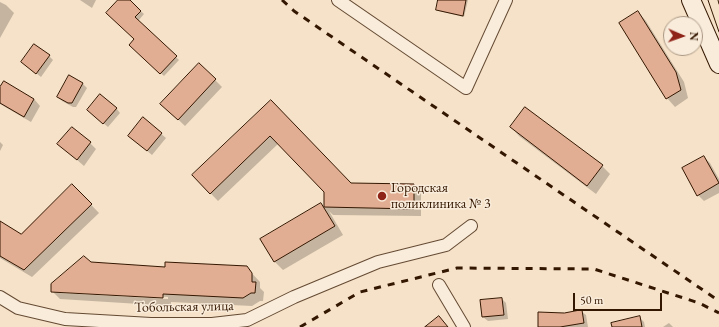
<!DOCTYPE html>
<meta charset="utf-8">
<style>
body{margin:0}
#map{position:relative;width:719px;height:327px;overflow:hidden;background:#f6e2c8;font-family:"EB Garamond",serif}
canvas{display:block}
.north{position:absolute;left:663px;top:16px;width:40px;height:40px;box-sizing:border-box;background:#f9ecdb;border:1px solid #aa9784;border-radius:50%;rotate:92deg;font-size:11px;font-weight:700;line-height:16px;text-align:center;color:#341701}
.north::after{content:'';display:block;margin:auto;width:14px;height:18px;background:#8f2418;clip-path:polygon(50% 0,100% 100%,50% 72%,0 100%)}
.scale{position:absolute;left:573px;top:293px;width:89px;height:18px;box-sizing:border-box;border:2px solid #341701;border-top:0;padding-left:5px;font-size:12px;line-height:14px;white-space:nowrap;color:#341701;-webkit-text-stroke:3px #f9ecdb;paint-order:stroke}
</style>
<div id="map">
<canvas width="719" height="327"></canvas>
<div class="north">N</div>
<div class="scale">50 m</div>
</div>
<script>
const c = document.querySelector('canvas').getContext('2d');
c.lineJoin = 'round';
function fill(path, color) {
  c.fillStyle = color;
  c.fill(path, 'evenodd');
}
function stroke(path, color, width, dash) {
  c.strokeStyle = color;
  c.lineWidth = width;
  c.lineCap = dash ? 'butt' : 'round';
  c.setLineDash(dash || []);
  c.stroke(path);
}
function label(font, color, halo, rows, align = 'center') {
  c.font = font + ' "EB Garamond",serif';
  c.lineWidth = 3;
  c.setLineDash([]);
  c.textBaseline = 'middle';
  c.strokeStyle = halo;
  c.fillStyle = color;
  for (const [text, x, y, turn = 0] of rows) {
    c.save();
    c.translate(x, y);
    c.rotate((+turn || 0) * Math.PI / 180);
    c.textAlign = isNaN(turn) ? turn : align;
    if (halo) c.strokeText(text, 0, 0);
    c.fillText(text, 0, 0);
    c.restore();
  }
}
fill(new Path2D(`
 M80,0H96L92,8Z
 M120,0H128L144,14L138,21L179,60L164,76L130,45L135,39Z
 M439,0H468L464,17L439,11L437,9Z
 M0,2L6,5L14,13L0,38Z
 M638,12L646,21L684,82L688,98L675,107L667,98Z
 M49,56L53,60L41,77L22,62Z
 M199,64L222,87L185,126L162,104Z
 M82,83L87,88L76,107H73L62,101L58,97Z
 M0,89L34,99L40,106L31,122L0,104Z
 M271,101L351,184L414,185L421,193V216L333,215L329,211L343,235L283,270L275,262L262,239L321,204L325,208V192L279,143L218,201L193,175Z
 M116,108L120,113L108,127L92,114Z
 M526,108L602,166L610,174L596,194L519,136L511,127Z
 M143,119L166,138L152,155L134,140Z
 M0,142L3,145L0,151Z
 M90,143L96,149L84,166L59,144Z
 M704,157L710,163L719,179V193L704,201L698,195Z
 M72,185L99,213L32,277L0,258V222L22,235Z
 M91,263L166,268L246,267L260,282V288L264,292L263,301H260L252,306L171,302V306L60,299L52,291ZM61,291L168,297V299L59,293Z
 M502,299L506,303L508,319L488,321L483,317Z
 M581,311L586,315L588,327H539L565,314Z
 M640,318L644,322L645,327H626Z
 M669,323L673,327H663Z`), '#0003');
const building = new Path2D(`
 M118,0H130L141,11L135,17L177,56L160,74L129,45L134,39L106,13Z
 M438,0H466L463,16L436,10Z
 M638,11L676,72L681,90L666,99L619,23Z
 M34,44L50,55L36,74L21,62Z
 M199,63L216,79L178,120L160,104Z
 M69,75L83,83L72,103H68L57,97Z
 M4,81L34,99L24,117L0,103V87Z
 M100,94L117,108L103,124L87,110Z
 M271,100L351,183L414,184V209L324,207V192L270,136L210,194L192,175Z
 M525,107L603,165L587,186L510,127Z
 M143,117L162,133L147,151L128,136Z
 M72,127L91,142L77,160L57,144Z
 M704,156L719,183L697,196L682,168Z
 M72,184L92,204L24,270L0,256V221L21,234Z
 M321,203L335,226L274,262L260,239Z
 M84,256L91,262L165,267V262L247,266L252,273V282H256L255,293H251L243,298L163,294V298L51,292V284Z
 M502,298L504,315L482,317L480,300Z
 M582,310L584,323L560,327H538V312L564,313Z
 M439,316L448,327H425Z
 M640,316L642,327H612L611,323Z`);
fill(building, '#e2ae93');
stroke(building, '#341701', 1);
const street = new Path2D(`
 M338,0L466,88L506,0
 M439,285L464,327
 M0,297L18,308L65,319L151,324H212L247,320L294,297L378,262L446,245L471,226`);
const secondary = new Path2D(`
 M691,0L719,64`);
stroke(street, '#644a33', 14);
stroke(secondary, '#341701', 20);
stroke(street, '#f9ecdb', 12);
stroke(secondary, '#f9ecdb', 18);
stroke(new Path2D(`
 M708,0L719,32
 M718,0L719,4`), '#341701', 1);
stroke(new Path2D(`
 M282,0L294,11L719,301
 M300,327L360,292L457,268L594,269L699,303L719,313`), '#341701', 3, [7, 7]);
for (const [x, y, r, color] of [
 [382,196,5,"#8f2418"]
]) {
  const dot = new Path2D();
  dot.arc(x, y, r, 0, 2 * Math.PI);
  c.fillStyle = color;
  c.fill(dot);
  stroke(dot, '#f9ecdb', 1.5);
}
label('14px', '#341701', '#f9ecdb', [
 ["Городская",391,188],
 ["поликлиника № 3",391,204]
], 'left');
label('14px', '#341701', '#f9ecdb', [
 ["Тобольская улица",184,307,-1]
]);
</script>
